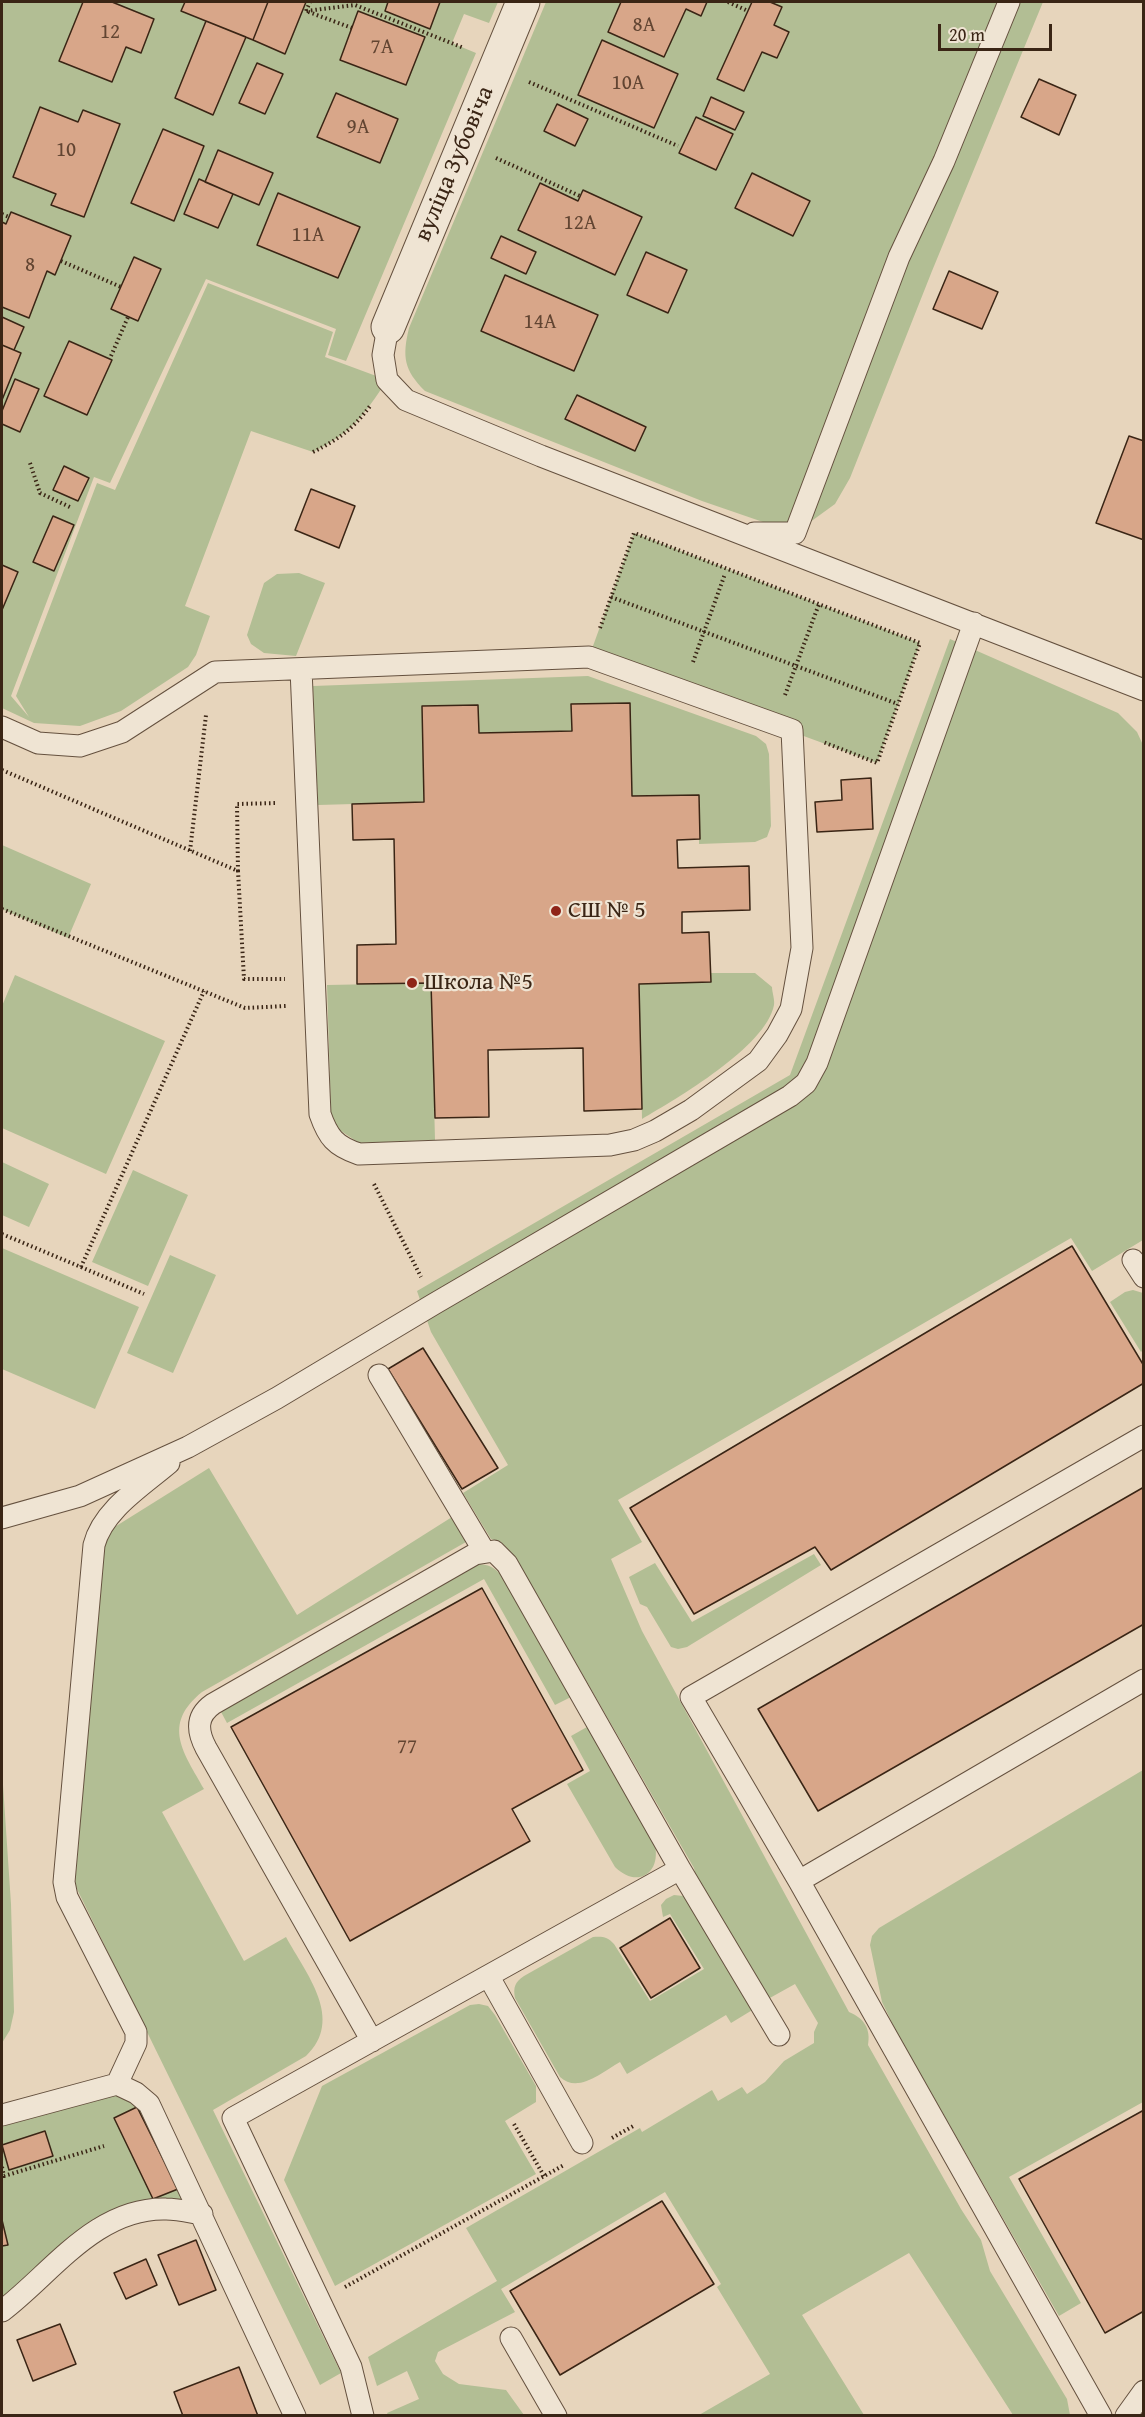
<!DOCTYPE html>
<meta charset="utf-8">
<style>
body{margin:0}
#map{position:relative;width:1145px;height:2417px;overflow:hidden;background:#e7d5bc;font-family:"Gentium Book Plus",serif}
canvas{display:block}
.frame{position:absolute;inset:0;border:3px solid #3a2515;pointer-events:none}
.scale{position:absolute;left:938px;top:24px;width:114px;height:27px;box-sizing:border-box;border:3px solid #3a2515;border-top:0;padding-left:8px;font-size:18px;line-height:21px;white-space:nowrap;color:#3a2515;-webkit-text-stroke:4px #efe4d3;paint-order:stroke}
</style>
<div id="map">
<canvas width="1145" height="2417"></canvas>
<div class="frame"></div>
<div class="scale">20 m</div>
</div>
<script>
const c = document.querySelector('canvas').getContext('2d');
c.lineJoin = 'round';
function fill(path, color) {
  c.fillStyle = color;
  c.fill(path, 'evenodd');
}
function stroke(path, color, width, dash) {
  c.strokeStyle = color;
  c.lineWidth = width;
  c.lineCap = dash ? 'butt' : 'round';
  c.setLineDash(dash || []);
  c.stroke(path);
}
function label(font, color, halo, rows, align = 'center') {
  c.font = font + ' "Gentium Book Plus",serif';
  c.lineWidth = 4.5;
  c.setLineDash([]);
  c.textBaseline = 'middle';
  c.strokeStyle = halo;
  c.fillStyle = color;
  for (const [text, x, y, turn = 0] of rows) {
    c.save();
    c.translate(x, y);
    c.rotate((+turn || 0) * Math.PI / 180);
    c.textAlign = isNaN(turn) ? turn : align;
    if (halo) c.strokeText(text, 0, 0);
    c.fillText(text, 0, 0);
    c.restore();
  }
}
fill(new Path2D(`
 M4,2H498L489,23L464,14L452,43L476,53L346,361L328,355L336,329L206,279L110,483L94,477L11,696L29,717L16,696L97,483L115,490L208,283L333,332L325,357L387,380C363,417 352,432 313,452L251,431L185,606L210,616L196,655L188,667L121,711L80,726L34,723L2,708V7Z
 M546,2H1043L932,271L850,478L835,504L795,533L702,501L425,391C404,370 402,357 409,328Z
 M634,533L920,643L877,763L589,657Z
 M299,573L325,583L296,656L264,653L251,644L247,635L264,583L277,574Z
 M950,639L1118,713L1137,732L1143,745V1240L1092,1271L1071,1238L618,1500L642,1542L611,1559L642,1631L849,2012C864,2018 871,2029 868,2045L961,2209L981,2240L990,2271L1067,2399L1070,2415H1013L909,2253L802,2315L864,2415H699L770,2374L717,2287L721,2284L665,2192L501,2289L515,2312L438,2352L435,2361L443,2374L459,2384L506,2390L524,2415H388L387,2413L419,2399L407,2371L377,2386L368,2357L497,2281L466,2228L640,2128L642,2132L712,2090L718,2101L742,2087L747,2094L765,2082L784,2061L814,2043V2032L818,2023L795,1984L768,1999L698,1885L694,1868L515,1557L501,1542L491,1539L463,1493L508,1465L431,1332L417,1291L790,1075Z
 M588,676L756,736L766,744L769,754L771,826L767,837L755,842L699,844V795L632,796L630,703L571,704L572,731L479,733L478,705L422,706L424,802L318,805L313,686Z
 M2,845L91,884L68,938L2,909Z
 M711,973H755L772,987C772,992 775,1000 774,1005C766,1047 676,1099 642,1119L639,984L710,982Z
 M15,975L165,1041L106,1174L2,1128V1006Z
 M431,983L435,1140L359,1143L338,1129L331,1113L327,985Z
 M2,1162L49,1184L29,1227L2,1215Z
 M133,1170L188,1195L148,1286L92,1262Z
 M2,1248L139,1307L95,1409L2,1369Z
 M170,1255L216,1275L173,1373L127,1353Z
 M1133,1290L1143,1293V1350L1141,1352L1110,1302L1125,1292Z
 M209,1468L297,1615L452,1517L466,1542L202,1692C161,1725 184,1753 204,1789L162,1812L244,1961L286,1937C306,1974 345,2019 306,2056L213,2110L341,2373L320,2385L75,1885L105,1533Z
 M814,1554L821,1565L687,1647L678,1649L671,1647L647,1607L640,1604L629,1577L655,1563L692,1622Z
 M476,1564C489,1564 494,1567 503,1577L571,1697L555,1705L484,1579L227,1723L220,1710Z
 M587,1727L655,1845C661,1875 636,1888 615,1867L567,1784L590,1771L571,1736Z
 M2,1770L11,1904L14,2012L10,2030L2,2043Z
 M1143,1770V2102L1009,2177L1081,2303L1059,2316L898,2035L882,2002L870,1945L872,1936L879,1928Z
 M674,1895L683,1896L690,1902L754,2009L731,2023L726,2015L627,2074L620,2062C602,2072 578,2094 560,2077L515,1998C513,1987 515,1982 524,1976L593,1937C602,1936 608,1937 614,1944L650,2001L704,1969L670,1914L663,1917L661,1905L666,1899Z
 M479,2004L488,2006L495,2015L536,2086V2102L505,2121L536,2174L335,2286L284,2180L322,2086L470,2005Z
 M117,2084L136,2093L202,2214H130L2,2311V2115Z`), '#b2be94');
const building = new Path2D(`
 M83,2H112L154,19L141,53L126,47L112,82L59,61Z
 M185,2H268L253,40L181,11Z
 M268,2H306L285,54L253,40Z
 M388,2H440L430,29L385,11Z
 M621,2H707L701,16L686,9L664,57L608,32Z
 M752,2H770L782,7L774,25L789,32L777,58L762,52L744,91L717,79Z
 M358,11L425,37L406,85L340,60Z
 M206,21L246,37L213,115L175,98Z
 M602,40L678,74L654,128L578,95Z
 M257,63L283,74L265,114L239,103Z
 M1039,79L1076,95L1059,135L1021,117Z
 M336,93L398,119L380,163L317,137Z
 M711,97L744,112L735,130L703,116Z
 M557,104L588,119L575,146L544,131Z
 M40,107L78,122L83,110L120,124L84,217L51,205L56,194L13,177Z
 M696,117L733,134L716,170L679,153Z
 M163,129L204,146L174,221L131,203Z
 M218,150L273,173L259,205L205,182Z
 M752,173L810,201L793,236L735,208Z
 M199,179L233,194L218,228L184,214Z
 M540,183L578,201L583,190L642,217L615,275L518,230Z
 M278,193L360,227L338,278L257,245Z
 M11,212L71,236L55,275L47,271L29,318L2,307V222L6,224Z
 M501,236L536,252L526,274L491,258Z
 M646,252L687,270L668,313L627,295Z
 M134,257L161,269L138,321L111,309Z
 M949,271L998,292L982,329L933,309Z
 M505,275L598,315L574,371L481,331Z
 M2,317L24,327L14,350L2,345Z
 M69,341L112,360L87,415L44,396Z
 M2,345L21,353L2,400Z
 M15,379L39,389L20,432L2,424V411Z
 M577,395L646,427L635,451L565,419Z
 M1129,436L1144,441V540L1096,523Z
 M64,466L89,478L78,501L53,490Z
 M311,489L355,506L339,548L295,530Z
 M53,516L74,525L54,571L33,562Z
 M2,565L18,572L2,610Z
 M630,703L632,796L699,795L700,839L677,840L678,868L749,866L750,910L682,912V933L709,932L711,982L639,984L642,1109L584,1111L583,1048L488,1050L489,1117L435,1118L431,983L357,984V945L396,944L394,839L353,840L352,804L424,802L422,706L478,705L479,733L572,731L571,704Z
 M871,778L873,829L817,832L815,802L842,800L841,780Z
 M1072,1246L1144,1366V1383L831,1570L815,1547L694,1614L630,1508Z
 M423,1348L498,1468L462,1489L388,1369Z
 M1144,1487V1624L818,1811L758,1709Z
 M482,1588L583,1770L512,1809L530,1841L350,1941L231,1727Z
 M670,1918L700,1968L651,1998L620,1948Z
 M137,2107L178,2189L153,2199L114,2118Z
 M1144,2110V2311L1105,2333L1019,2179Z
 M45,2131L53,2156L9,2170L2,2145Z
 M662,2201L714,2284L560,2375L510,2291Z
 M2,2220L8,2245L2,2246Z
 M196,2240L216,2290L179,2305L158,2255Z
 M146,2259L157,2285L126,2299L114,2273Z
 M60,2324L76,2364L33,2381L17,2340Z
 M239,2367L258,2416H183L174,2392Z`);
fill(building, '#d8a689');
stroke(building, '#3a2515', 1.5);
const service = new Path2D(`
 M388,327L383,355L387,380L406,400L541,456L1144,690
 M754,533H795L899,257L944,161L1009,2
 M2,727L38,743L80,746L122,732L215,672L589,657L792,730L802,948L791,1009L777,1035L758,1061L691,1110L655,1131L634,1140L610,1145L359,1154C335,1146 328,1137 320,1114L301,669
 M1133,1260L1144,1277
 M379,1375L484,1551
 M2,1518L80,1496L188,1447L277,1398L434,1304L790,1096L806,1083L817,1063L974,623
 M680,1869L779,2035
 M799,1881L1144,1680
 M489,1977L582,2143
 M117,2084L136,2093L149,2104L295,2416
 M2,2115L117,2084L136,2043V2032L67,1897L64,1882L94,1545C103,1510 142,1486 169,1463
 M2,2311C51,2274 96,2207 166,2209C178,2209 190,2212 202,2214
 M511,2338L556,2416
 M363,2416L351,2367L233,2118L680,1869L507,1564L494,1551L475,1554L213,1704C196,1716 197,1731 206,1748L372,2041
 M1101,2416L799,1881L691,1697L1144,1436
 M1126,2416L1144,2391`);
const minor = new Path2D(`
 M388,327L523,2`);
stroke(service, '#65513f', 23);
stroke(minor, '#65513f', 35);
stroke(new Path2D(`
 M728,2L748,11
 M306,11L310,2
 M352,28L306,11L355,5L464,48
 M529,82L678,146
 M496,158L580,196
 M2,214L9,217
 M61,261L121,287
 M111,356L128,317
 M313,452C339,439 353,429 370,406
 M30,463L40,493L72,508
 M611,597L898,704
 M600,628L634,533L920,643L877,763L823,742
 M693,662L725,574
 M785,695L819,604
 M2,770L238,871L244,979H285
 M190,851L206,715
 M238,871L237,804L278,803
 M2,909L245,1008L286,1006
 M374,1184L421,1277
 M2,1234L81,1267L204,991
 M81,1267L144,1294
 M514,2124L544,2176
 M612,2138L635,2125
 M2,2167L4,2176L104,2146
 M345,2287L564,2165`), '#3a2515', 4, [1.5, 3]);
stroke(service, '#efe4d3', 21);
stroke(minor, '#efe4d3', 33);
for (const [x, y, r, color] of [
 [556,911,6,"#8f2418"],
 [412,983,6,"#8f2418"]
]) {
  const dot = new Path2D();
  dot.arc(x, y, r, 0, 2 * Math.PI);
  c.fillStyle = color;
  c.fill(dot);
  stroke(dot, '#efe4d3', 2);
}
label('21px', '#624532', null, [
 ["8А",644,26],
 ["12",110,33],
 ["7А",382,48],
 ["10А",628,84],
 ["9А",358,128],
 ["10",66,151],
 ["12А",580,224],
 ["11А",308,236],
 ["8",30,266],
 ["14А",540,323],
 ["77",407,1748]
]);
label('24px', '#3a2515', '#efe4d3', [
 ["вуліца Зубовіча",455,164,-67]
]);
label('24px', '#3a2515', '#efe4d3', [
 ["СШ № 5",568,911],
 ["Школа №5",424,983]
], 'left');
</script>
